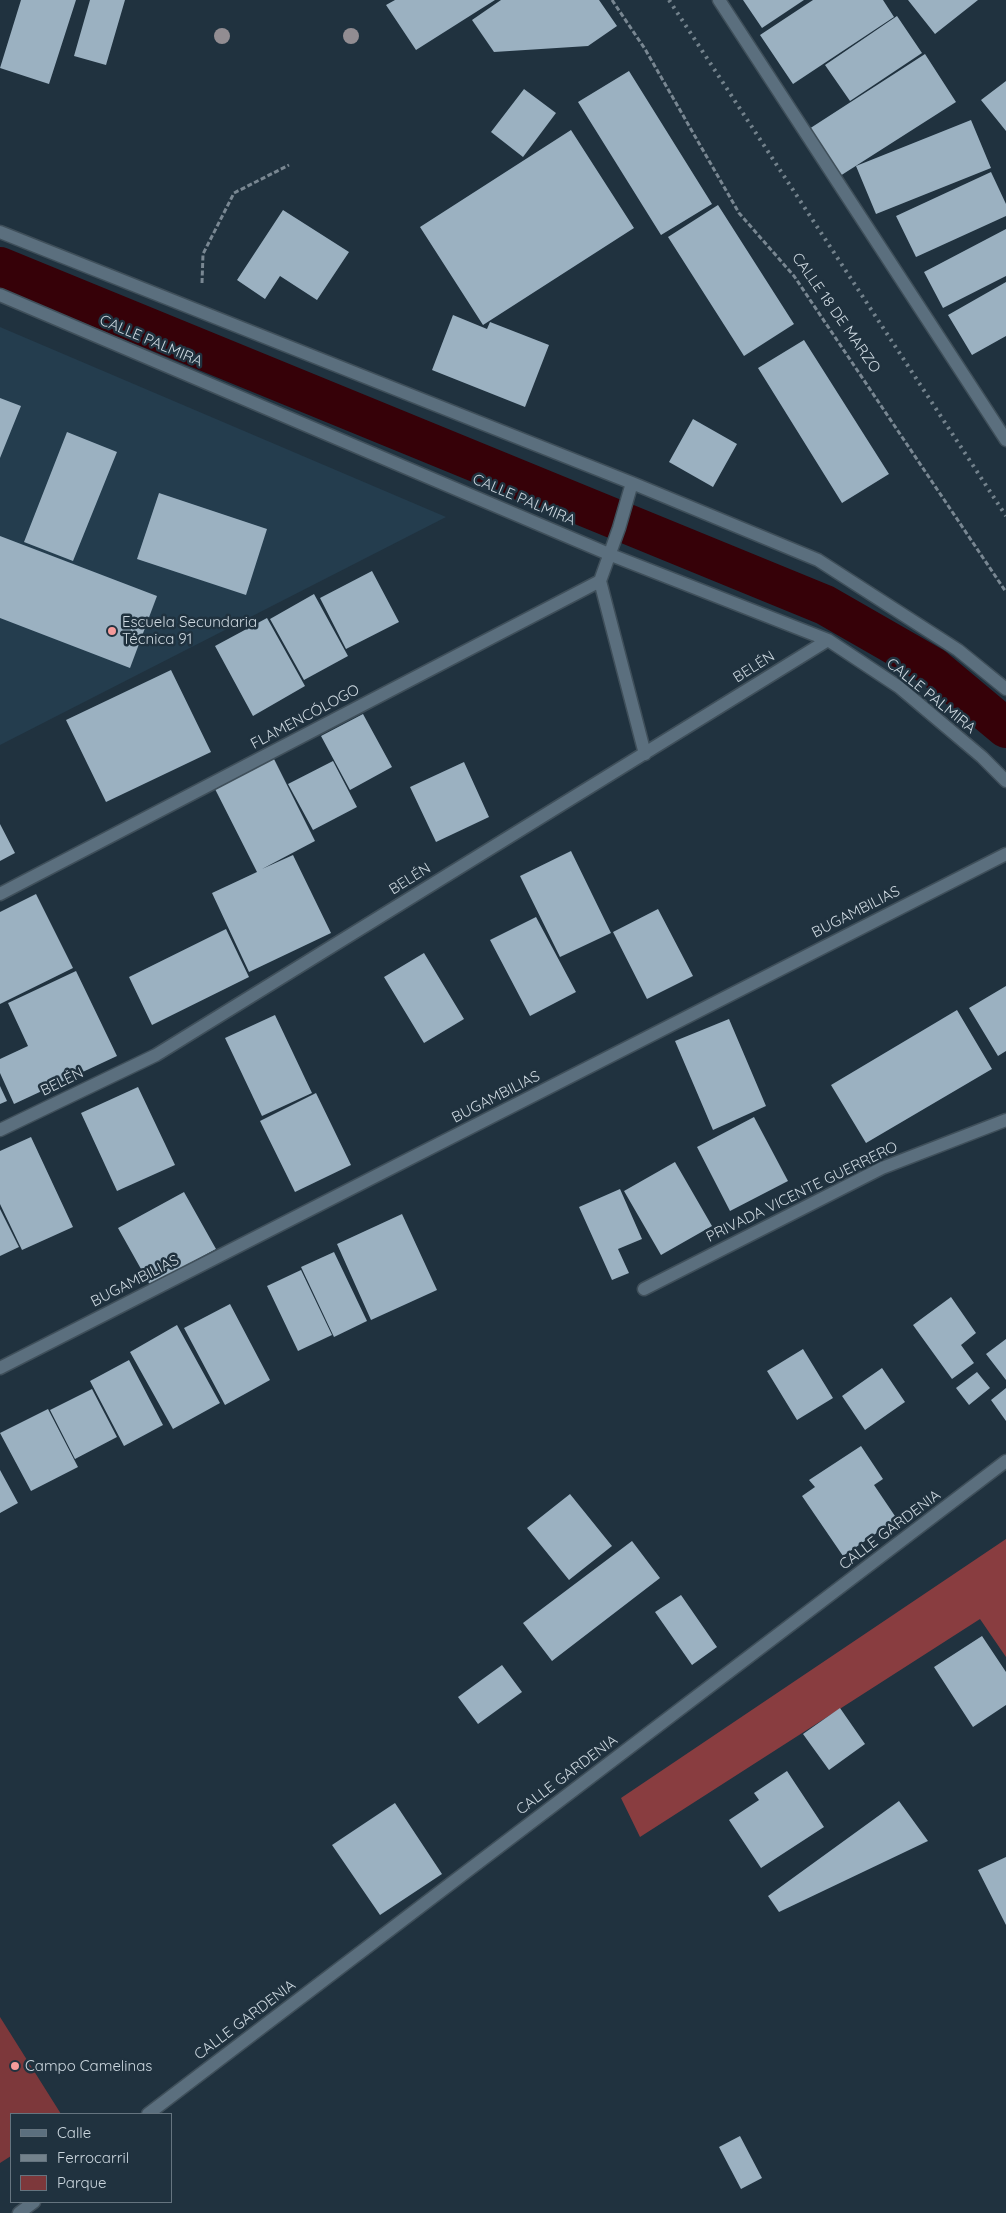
<!DOCTYPE html>
<meta charset="utf-8">
<style>
body{margin:0}
#map{position:relative;width:1006px;height:2213px;overflow:hidden;background:#20323f;font-family:Quicksand,sans-serif}
canvas{display:block}
.legend{position:absolute;left:10px;top:2113px;width:162px;height:90px;box-sizing:border-box;background:#20323f;border:1px solid #65747f;margin:0;padding:6px 9px;list-style:none;font-size:15px;color:#ccd7df}
.legend li{display:flex;align-items:center;gap:10px;height:25px}
.legend b{width:25px;border:1px solid #65747f}
</style>
<div id="map">
<canvas width="1006" height="2213"></canvas>
<ul class="legend">
<li><b style="height:6px;background:#5b6f7e"></b>Calle</li>
<li><b style="height:6px;background:#73828c"></b>Ferrocarril</li>
<li><b style="height:14px;background:#7d383b"></b>Parque</li>
</ul>
</div>
<script>
const c = document.querySelector('canvas').getContext('2d');
c.lineJoin = 'round';
function fill(path, color) {
  c.fillStyle = color;
  c.fill(path, 'evenodd');
}
function stroke(path, color, width, dash) {
  c.strokeStyle = color;
  c.lineWidth = width;
  c.lineCap = dash ? 'butt' : 'round';
  c.setLineDash(dash || []);
  c.stroke(path);
}
function label(font, color, halo, rows, align = 'center') {
  c.font = font + ' Quicksand,sans-serif';
  c.lineWidth = 5;
  c.setLineDash([]);
  c.textBaseline = 'middle';
  c.strokeStyle = halo;
  c.fillStyle = color;
  for (const [text, x, y, turn = 0] of rows) {
    c.save();
    c.translate(x, y);
    c.rotate((+turn || 0) * Math.PI / 180);
    c.textAlign = isNaN(turn) ? turn : align;
    if (halo) c.strokeText(text, 0, 0);
    c.fillText(text, 0, 0);
    c.restore();
  }
}
fill(new Path2D(`
 M0,327L446,517L0,745Z`), '#243d4e');
fill(new Path2D(`
 M0,2017L61,2114H11V2156L0,2163Z`), '#7d383b');
fill(new Path2D(`
 M1006,1539V1657L980,1619L640,1837L621,1798Z`), '#893d40');
stroke(new Path2D(`
 M0,267L825,605L933,667L1006,728`), '#360108', 40);
fill(new Path2D(`
 M21,0H76L49,84L0,68Z
 M90,0H125L106,65L74,56Z
 M395,0H495L416,50L386,5Z
 M501,0H599L617,26L588,46L494,52L472,20Z
 M743,0H804L762,28Z
 M813,0H883L894,17L793,84L760,35Z
 M908,0H978L935,34Z
 M897,16L922,53L850,101L825,65Z
 M925,54L956,102L840,176L809,129Z
 M629,71L712,204L661,235L578,102Z
 M1006,81V131L981,100Z
 M524,89L556,113L523,157L491,132Z
 M971,120L991,168L876,214L856,166Z
 M571,130L634,228L483,325L420,227Z
 M991,172L1006,204V216L916,257L896,216Z
 M718,205L794,324L744,356L668,237Z
 M283,210L349,252L317,300L280,276L265,299L237,280Z
 M1006,229V276L943,308L924,272Z
 M1006,282V336L972,355L948,315Z
 M453,315L487,329L490,322L549,345L525,407L432,370Z
 M804,340L889,474L842,503L758,368Z
 M0,398L21,406L0,458Z
 M693,419L737,444L713,487L669,462Z
 M67,432L117,452L73,561L24,542Z
 M159,493L267,529L246,595L137,559Z
 M0,536L157,596L130,668L0,618Z
 M372,571L399,622L346,649L320,598Z
 M314,594L348,656L304,680L270,619Z
 M267,618L305,686L253,716L215,646Z
 M171,670L211,752L106,802L66,720Z
 M363,714L392,767L350,790L321,736Z
 M273,757L315,841L262,869L293,855L331,933L249,972L212,893L257,872L214,787Z
 M333,761L357,807L313,830L288,784Z
 M464,762L489,817L436,842L410,787Z
 M0,824L15,853L0,861Z
 M571,851L611,933L560,957L520,876Z
 M36,894L73,968L0,1004V912Z
 M658,909L693,976L647,999L613,932Z
 M536,917L576,992L530,1016L490,940Z
 M226,929L249,977L152,1025L129,977Z
 M424,953L464,1019L424,1043L384,977Z
 M76,971L117,1056L14,1104L0,1073V1059L28,1046L8,1003Z
 M1006,986V1051L998,1056L969,1008Z
 M957,1010L992,1069L866,1143L831,1085Z
 M275,1015L312,1093L262,1116L225,1038Z
 M729,1019L766,1106L713,1130L675,1041Z
 M0,1086L7,1101L0,1104Z
 M138,1087L175,1165L117,1191L81,1113Z
 M316,1093L351,1165L295,1192L260,1121Z
 M754,1117L788,1181L730,1211L697,1147Z
 M31,1137L73,1227L22,1250L0,1204V1151Z
 M675,1162L712,1226L661,1255L624,1191Z
 M620,1189L642,1239L618,1249L629,1273L612,1280L579,1207Z
 M184,1192L216,1249L150,1285L118,1228Z
 M0,1209L19,1247L0,1256Z
 M402,1214L437,1290L371,1320L337,1244Z
 M334,1252L367,1321L334,1337L301,1267Z
 M301,1270L332,1335L298,1351L267,1286Z
 M951,1297L976,1333L961,1345L974,1363L952,1379L913,1325Z
 M230,1304L270,1380L225,1405L184,1328Z
 M177,1325L220,1403L173,1429L130,1352Z
 M1006,1339V1380L986,1354Z
 M803,1349L833,1398L797,1420L767,1371Z
 M129,1360L163,1425L124,1446L90,1381Z
 M882,1368L905,1402L865,1430L842,1396Z
 M977,1372L990,1388L969,1405L956,1388Z
 M1006,1388V1421L991,1400Z
 M92,1389L117,1437L75,1459L50,1410Z
 M48,1409L78,1467L31,1491L0,1433Z
 M861,1446L883,1479L874,1485L897,1519L843,1556L802,1496L815,1487L809,1480Z
 M0,1470L18,1503L0,1513Z
 M570,1494L612,1546L569,1580L527,1528Z
 M632,1541L660,1578L552,1661L523,1623Z
 M681,1595L717,1647L692,1665L655,1612Z
 M982,1636L1006,1672V1705L973,1727L934,1667Z
 M502,1665L522,1692L478,1724L458,1697Z
 M840,1708L865,1744L829,1770L803,1734Z
 M787,1771L824,1827L761,1868L729,1820L759,1800L754,1793Z
 M899,1801L928,1841L779,1912L768,1896Z
 M395,1803L442,1874L380,1915L332,1845Z
 M1006,1857V1925L978,1870Z
 M740,2136L762,2178L741,2189L719,2147Z`), '#9bb1c1');
const street = new Path2D(`
 M719,0L1006,440
 M0,232L632,483L818,560L958,650L1006,689
 M0,295L611,555L828,640L899,687L982,757L1006,781
 M600,581L645,754
 M0,894L600,581L619,528L632,483
 M0,1130L156,1055L828,640
 M644,1289L882,1168L1006,1120
 M0,1368L1006,854
 M148,2114L1006,1461
 M19,2213L34,2202`);
stroke(street, '#3f4f5a', 15);
stroke(new Path2D(`
 M612,0L645,49L739,213L794,276L1006,592
 M202,283L203,254L234,193L289,165`), '#798792', 3, [5, 2.5]);
stroke(street, '#5b6f7e', 12);
stroke(new Path2D(`
 M669,0L1006,516`), '#73828c', 4, [2.5, 5]);
c.fillStyle = '#928d92';
for (const [x, y] of [
 [222,36],
 [351,36]
]) {
  c.beginPath();
  c.arc(x, y, 8, 0, 2 * Math.PI);
  c.fill();
}
for (const [x, y, r, color] of [
 [112,631,5,"#f59b9b"],
 [15,2066,5,"#f59b9b"]
]) {
  const dot = new Path2D();
  dot.arc(x, y, r, 0, 2 * Math.PI);
  c.fillStyle = color;
  c.fill(dot);
  stroke(dot, '#20323f', 2);
}
label('15px', '#ccd7df', '#20323f', [
 ["CALLE 18 DE MARZO",836,313,55],
 ["CALLE PALMIRA",151,341,23],
 ["CALLE PALMIRA",524,500,23],
 ["BELÉN",754,667,-32],
 ["CALLE PALMIRA",931,696,39],
 ["FLAMENCÓLOGO",305,717,-28],
 ["BELÉN",410,879,-32],
 ["BUGAMBILIAS",856,912,-27],
 ["BELÉN",62,1082,-26],
 ["BUGAMBILIAS",496,1097,-27],
 ["PRIVADA VICENTE GUERRERO",802,1192,-26],
 ["BUGAMBILIAS",135,1281,-27],
 ["CALLE GARDENIA",890,1530,-37],
 ["CALLE GARDENIA",567,1775,-37],
 ["CALLE GARDENIA",245,2020,-37]
]);
label('15px', '#ccd7df', '#20323f', [
 ["Escuela Secundaria",122,622],
 ["Técnica 91",122,639],
 ["Campo Camelinas",25,2066]
], 'left');
</script>
